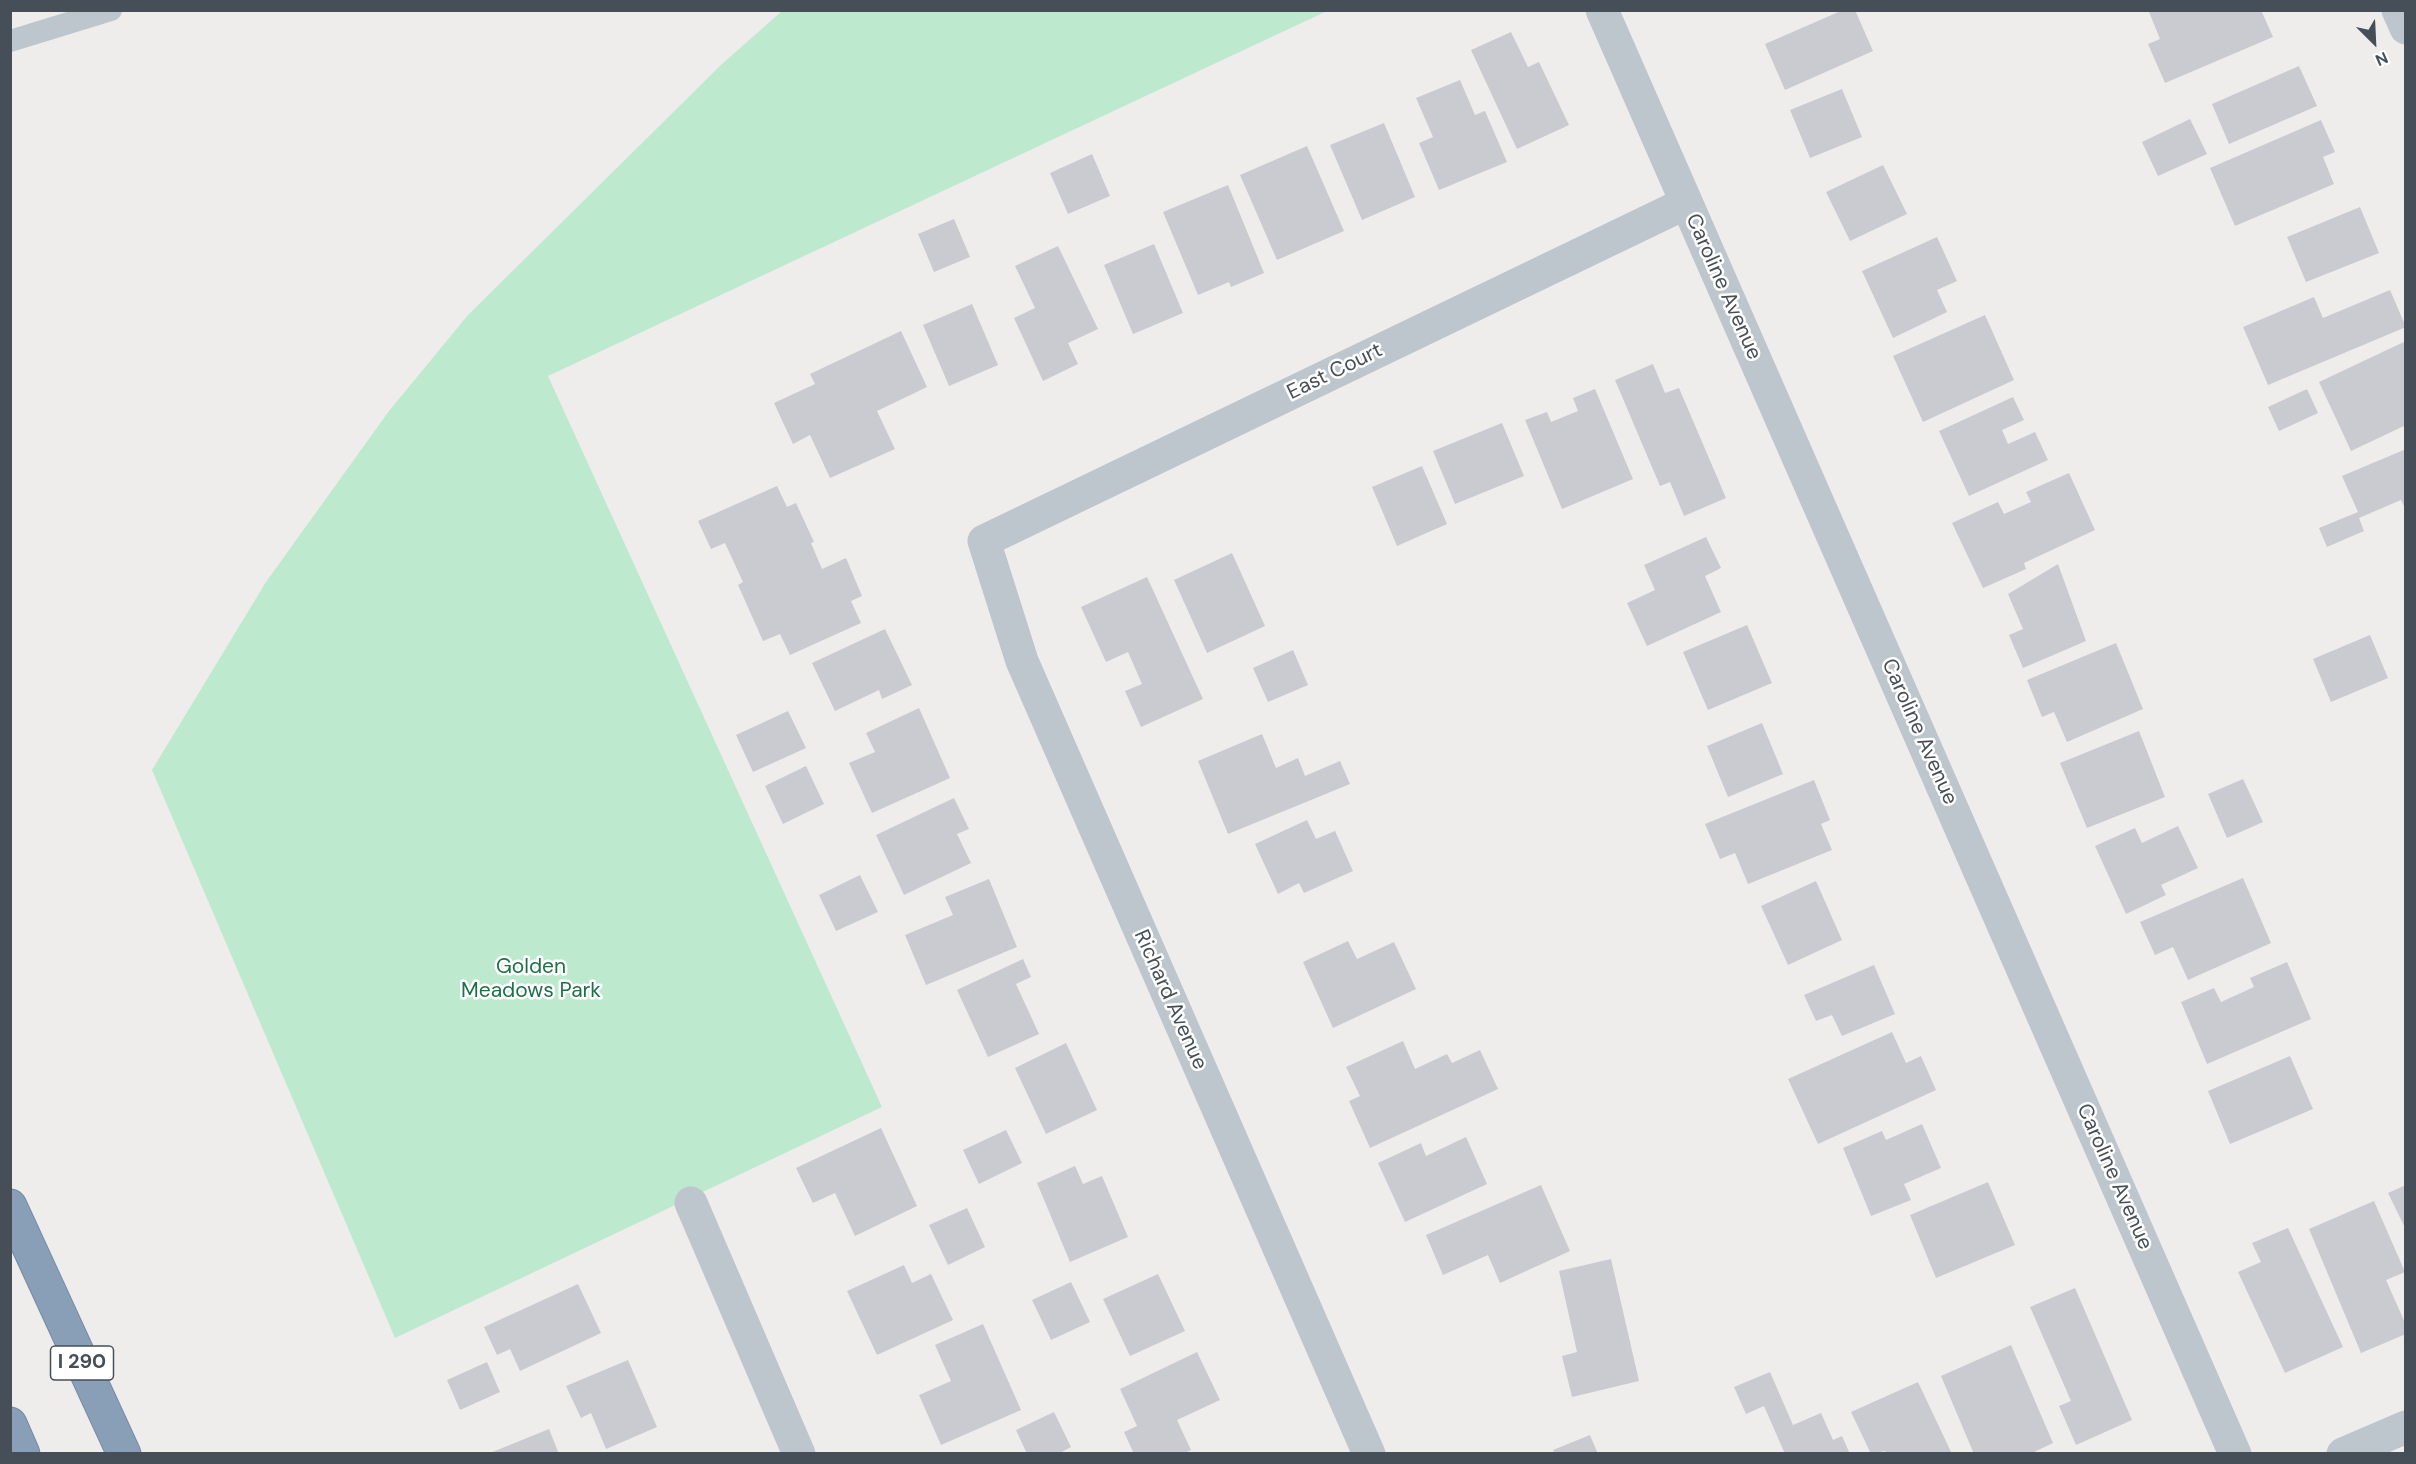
<!DOCTYPE html>
<style>
body{margin:0}
#map{position:relative;width:2416px;height:1464px;overflow:hidden;background:#efecec;font-family:"DM Sans",sans-serif}
canvas{display:block}
.frame{position:absolute;inset:0;border:12px solid #464f57;pointer-events:none}
.north{position:absolute;left:2344px;top:12px;width:60px;height:60px;-webkit-text-stroke:4px #fff;paint-order:stroke;rotate:156deg;font-size:16px;font-weight:700;line-height:24px;text-align:center;color:#464f57}
.north::after{content:'';display:block;margin:auto;width:21px;height:27px;background:#464f57;clip-path:polygon(50% 0,100% 100%,50% 72%,0 100%)}
</style>
<div id="map">
<canvas width="2416" height="1464"></canvas>
<div class="frame"></div>
<div class="north">N</div>
</div>
<script>
const c = document.querySelector('canvas').getContext('2d');
c.lineJoin = 'round';
function fill(path, color) {
  c.fillStyle = color;
  c.fill(path, 'evenodd');
}
function stroke(path, color, width, dash) {
  c.strokeStyle = color;
  c.lineWidth = width;
  c.lineCap = dash ? 'butt' : 'round';
  c.setLineDash(dash || []);
  c.stroke(path);
}
function label(font, color, halo, rows, align = 'center') {
  c.font = font + ' "DM Sans",sans-serif';
  c.lineWidth = 5;
  c.setLineDash([]);
  c.textBaseline = 'middle';
  c.strokeStyle = halo;
  c.fillStyle = color;
  for (const [text, x, y, turn = 0] of rows) {
    c.save();
    c.translate(x, y);
    c.rotate((+turn || 0) * Math.PI / 180);
    c.textAlign = isNaN(turn) ? turn : align;
    if (halo) c.strokeText(text, 0, 0);
    c.fillText(text, 0, 0);
    c.restore();
  }
}
fill(new Path2D(`
 M782,11H1327L548,376L882,1107L395,1338L152,770L266,582L389,411L468,315L722,64Z`), '#bde9ce');
fill(new Path2D(`
 M1843,10H1855L1873,51L1785,90L1765,44Z
 M2153,10H2261L2273,37L2165,83L2148,44L2160,39L2149,12Z
 M1511,32L1528,67L1539,62L1569,125L1517,149L1471,50Z
 M2299,66L2317,106L2229,144L2212,104Z
 M1460,80L1475,115L1485,111L1507,162L1439,190L1419,143L1433,137L1416,98Z
 M1842,89L1862,137L1810,158L1790,110Z
 M2190,119L2207,154L2158,176L2142,142Z
 M2321,120L2335,152L2323,157L2334,184L2235,226L2210,168Z
 M1384,123L1415,197L1362,220L1330,145Z
 M1307,146L1344,231L1277,260L1240,175Z
 M1092,154L1110,196L1068,214L1050,173Z
 M1883,165L1907,214L1850,241L1826,192Z
 M1228,185L1264,273L1231,287L1229,282L1198,295L1163,212Z
 M2360,207L2379,253L2306,282L2287,237Z
 M954,219L970,257L934,272L918,234Z
 M1937,237L1957,281L1937,290L1947,312L1893,338L1862,271Z
 M1154,244L1183,313L1133,334L1104,265Z
 M1058,246L1098,329L1068,343L1078,364L1043,381L1014,318L1035,308L1015,266Z
 M2390,290L2406,327L2268,385L2243,327L2314,297L2323,318Z
 M972,304L998,365L949,386L923,325Z
 M1985,315L2014,380L1923,422L1893,356Z
 M901,331L927,387L877,411L895,449L830,478L810,435L793,444L774,403L815,384L810,374Z
 M2406,341V425L2351,451L2319,382Z
 M1653,364L1665,393L1679,388L1726,498L1684,516L1670,482L1660,486L1615,380Z
 M1595,389L1633,479L1562,509L1525,420L1547,412L1551,422L1578,411L1573,398Z
 M2307,389L2318,413L2279,431L2268,407Z
 M2013,397L2024,420L2002,430L2008,444L2035,432L2048,460L1969,496L1939,431Z
 M1502,423L1524,476L1455,504L1433,451Z
 M2406,449V510L2401,500L2359,518L2364,531L2327,547L2319,528L2358,512L2342,476Z
 M1422,466L1447,524L1397,546L1372,487Z
 M2069,473L2095,530L2024,563L2026,569L1983,588L1952,523L1998,502L2004,514L2031,502L2026,492Z
 M777,486L787,507L796,503L814,542L811,543L822,569L846,558L862,596L851,601L861,623L790,655L780,634L763,641L738,585L743,582L725,543L711,549L698,521Z
 M1706,537L1721,568L1705,576L1721,612L1647,646L1627,603L1655,590L1644,565Z
 M1232,553L1265,626L1207,653L1174,580Z
 M2058,564L2086,641L2023,668L2009,635L2023,629L2008,594Z
 M1147,577L1203,699L1141,727L1125,691L1142,684L1128,652L1106,662L1081,607Z
 M1747,625L1772,683L1708,710L1683,652Z
 M885,629L912,685L882,699L879,690L835,711L812,663Z
 M2370,635L2388,678L2331,702L2313,659Z
 M2116,643L2143,709L2067,742L2054,712L2042,717L2027,680Z
 M1293,650L1308,685L1268,702L1253,668Z
 M919,708L950,778L872,813L849,763L875,752L866,733Z
 M788,711L806,748L753,772L736,735Z
 M1762,723L1783,774L1728,797L1707,746Z
 M2139,731L2165,797L2087,828L2060,763Z
 M1262,734L1276,768L1298,758L1305,776L1340,761L1350,784L1228,834L1198,761Z
 M806,766L824,804L783,824L765,786Z
 M2243,779L2263,822L2227,838L2208,794Z
 M1814,780L1830,820L1821,824L1832,850L1748,884L1735,853L1720,859L1705,824Z
 M954,798L969,829L957,834L971,863L904,895L876,835Z
 M1307,820L1316,839L1335,831L1353,871L1304,893L1299,883L1278,894L1255,844Z
 M2178,826L2198,868L2161,885L2166,895L2126,914L2095,846L2135,828L2142,843Z
 M860,875L878,912L836,931L819,895Z
 M2243,878L2271,943L2188,980L2173,947L2155,955L2140,922Z
 M989,879L1017,947L926,985L905,935L953,915L945,897Z
 M1816,881L1842,940L1788,965L1761,906Z
 M1348,941L1357,959L1394,942L1416,989L1333,1028L1303,962Z
 M1023,959L1031,977L1016,984L1039,1034L988,1057L957,990Z
 M2287,962L2311,1019L2207,1064L2181,1002L2214,988L2221,1002L2254,987L2250,978Z
 M1874,965L1895,1014L1842,1036L1832,1015L1816,1021L1804,995Z
 M1892,1032L1906,1063L1921,1056L1936,1090L1818,1144L1788,1079Z
 M1403,1041L1415,1069L1447,1054L1452,1063L1480,1050L1498,1089L1370,1148L1349,1101L1360,1096L1346,1067Z
 M1066,1043L1097,1110L1046,1134L1015,1068Z
 M2290,1056L2313,1109L2230,1144L2208,1091Z
 M1922,1124L1941,1168L1904,1184L1911,1200L1871,1216L1843,1148L1882,1131L1886,1140Z
 M881,1128L917,1206L855,1236L835,1193L813,1203L796,1168Z
 M1006,1130L1022,1163L979,1184L963,1150Z
 M1466,1137L1487,1184L1405,1222L1378,1163L1421,1143L1426,1156Z
 M1075,1166L1083,1184L1102,1176L1128,1237L1070,1262L1037,1183Z
 M1988,1182L2015,1245L1936,1278L1910,1215Z
 M1541,1185L1570,1251L1500,1283L1488,1255L1443,1275L1426,1235Z
 M2406,1185V1230L2388,1193Z
 M2374,1201L2405,1272L2386,1280L2406,1325V1334L2361,1353L2309,1229Z
 M967,1208L985,1247L948,1265L929,1225Z
 M2288,1228L2343,1347L2285,1373L2238,1272L2261,1262L2252,1243Z
 M1611,1259L1639,1381L1572,1397L1562,1356L1577,1352L1559,1271Z
 M904,1265L912,1283L931,1274L953,1320L877,1355L847,1291Z
 M1158,1274L1185,1331L1130,1356L1103,1299Z
 M1071,1282L1090,1322L1051,1340L1032,1300Z
 M578,1284L601,1333L520,1371L510,1349L497,1355L484,1327Z
 M2075,1288L2132,1420L2076,1445L2059,1406L2071,1401L2030,1307Z
 M983,1324L1021,1410L941,1445L919,1395L951,1381L935,1345Z
 M2011,1345L2053,1443L2030,1454H1974L1941,1376Z
 M1197,1352L1220,1400L1177,1420L1191,1450L1183,1454H1134L1124,1432L1137,1426L1120,1389Z
 M628,1360L657,1427L606,1449L591,1413L581,1418L566,1386Z
 M487,1362L500,1392L460,1410L447,1380Z
 M1770,1372L1793,1425L1821,1413L1833,1440L1842,1436L1850,1454H1785L1764,1406L1746,1414L1734,1387Z
 M1918,1382L1952,1454H1886L1885,1451L1871,1454L1851,1412Z
 M1054,1412L1071,1447L1058,1454H1027L1016,1430Z
 M549,1429L559,1454H490V1453Z
 M1590,1435L1598,1454H1555L1553,1450Z`), '#cacbd0');
const motorway = new Path2D(`
 M10,1206L124,1454
 M10,1424L23,1454`);
stroke(motorway, '#738aa2', 35);
stroke(new Path2D(`
 M10,41L111,10`), '#bec6cd', 22);
stroke(new Path2D(`
 M1602,10L2235,1454
 M2398,10L2406,28
 M691,1203L799,1454
 M1369,1454L1022,661L984,541L1686,203
 M2343,1454L2406,1427`), '#bec6cd', 33);
stroke(motorway, '#889fb7', 33);
for (const [x, y, w] of [
 [82,1363,63]
]) {
  const box = new Path2D();
  box.roundRect(x - w / 2, y - 17, w, 34, 4.5);
  c.fillStyle = '#fff';
  c.fill(box);
  stroke(box, '#464f57', 1.5);
}
label('bold 20px', '#464f57', null, [
 ["I 290",82,1363]
]);
label('21px', '#464f57', '#fff', [
 ["Caroline Avenue",1723,287,66],
 ["East Court",1335,372,-26],
 ["Caroline Avenue",1919,732,66],
 ["Richard Avenue",1170,1000,66],
 ["Caroline Avenue",2114,1177,66]
]);
label('21px', '#1e7147', '#fff', [
 ["Golden",531,967],
 ["Meadows Park",531,991]
]);
</script>
